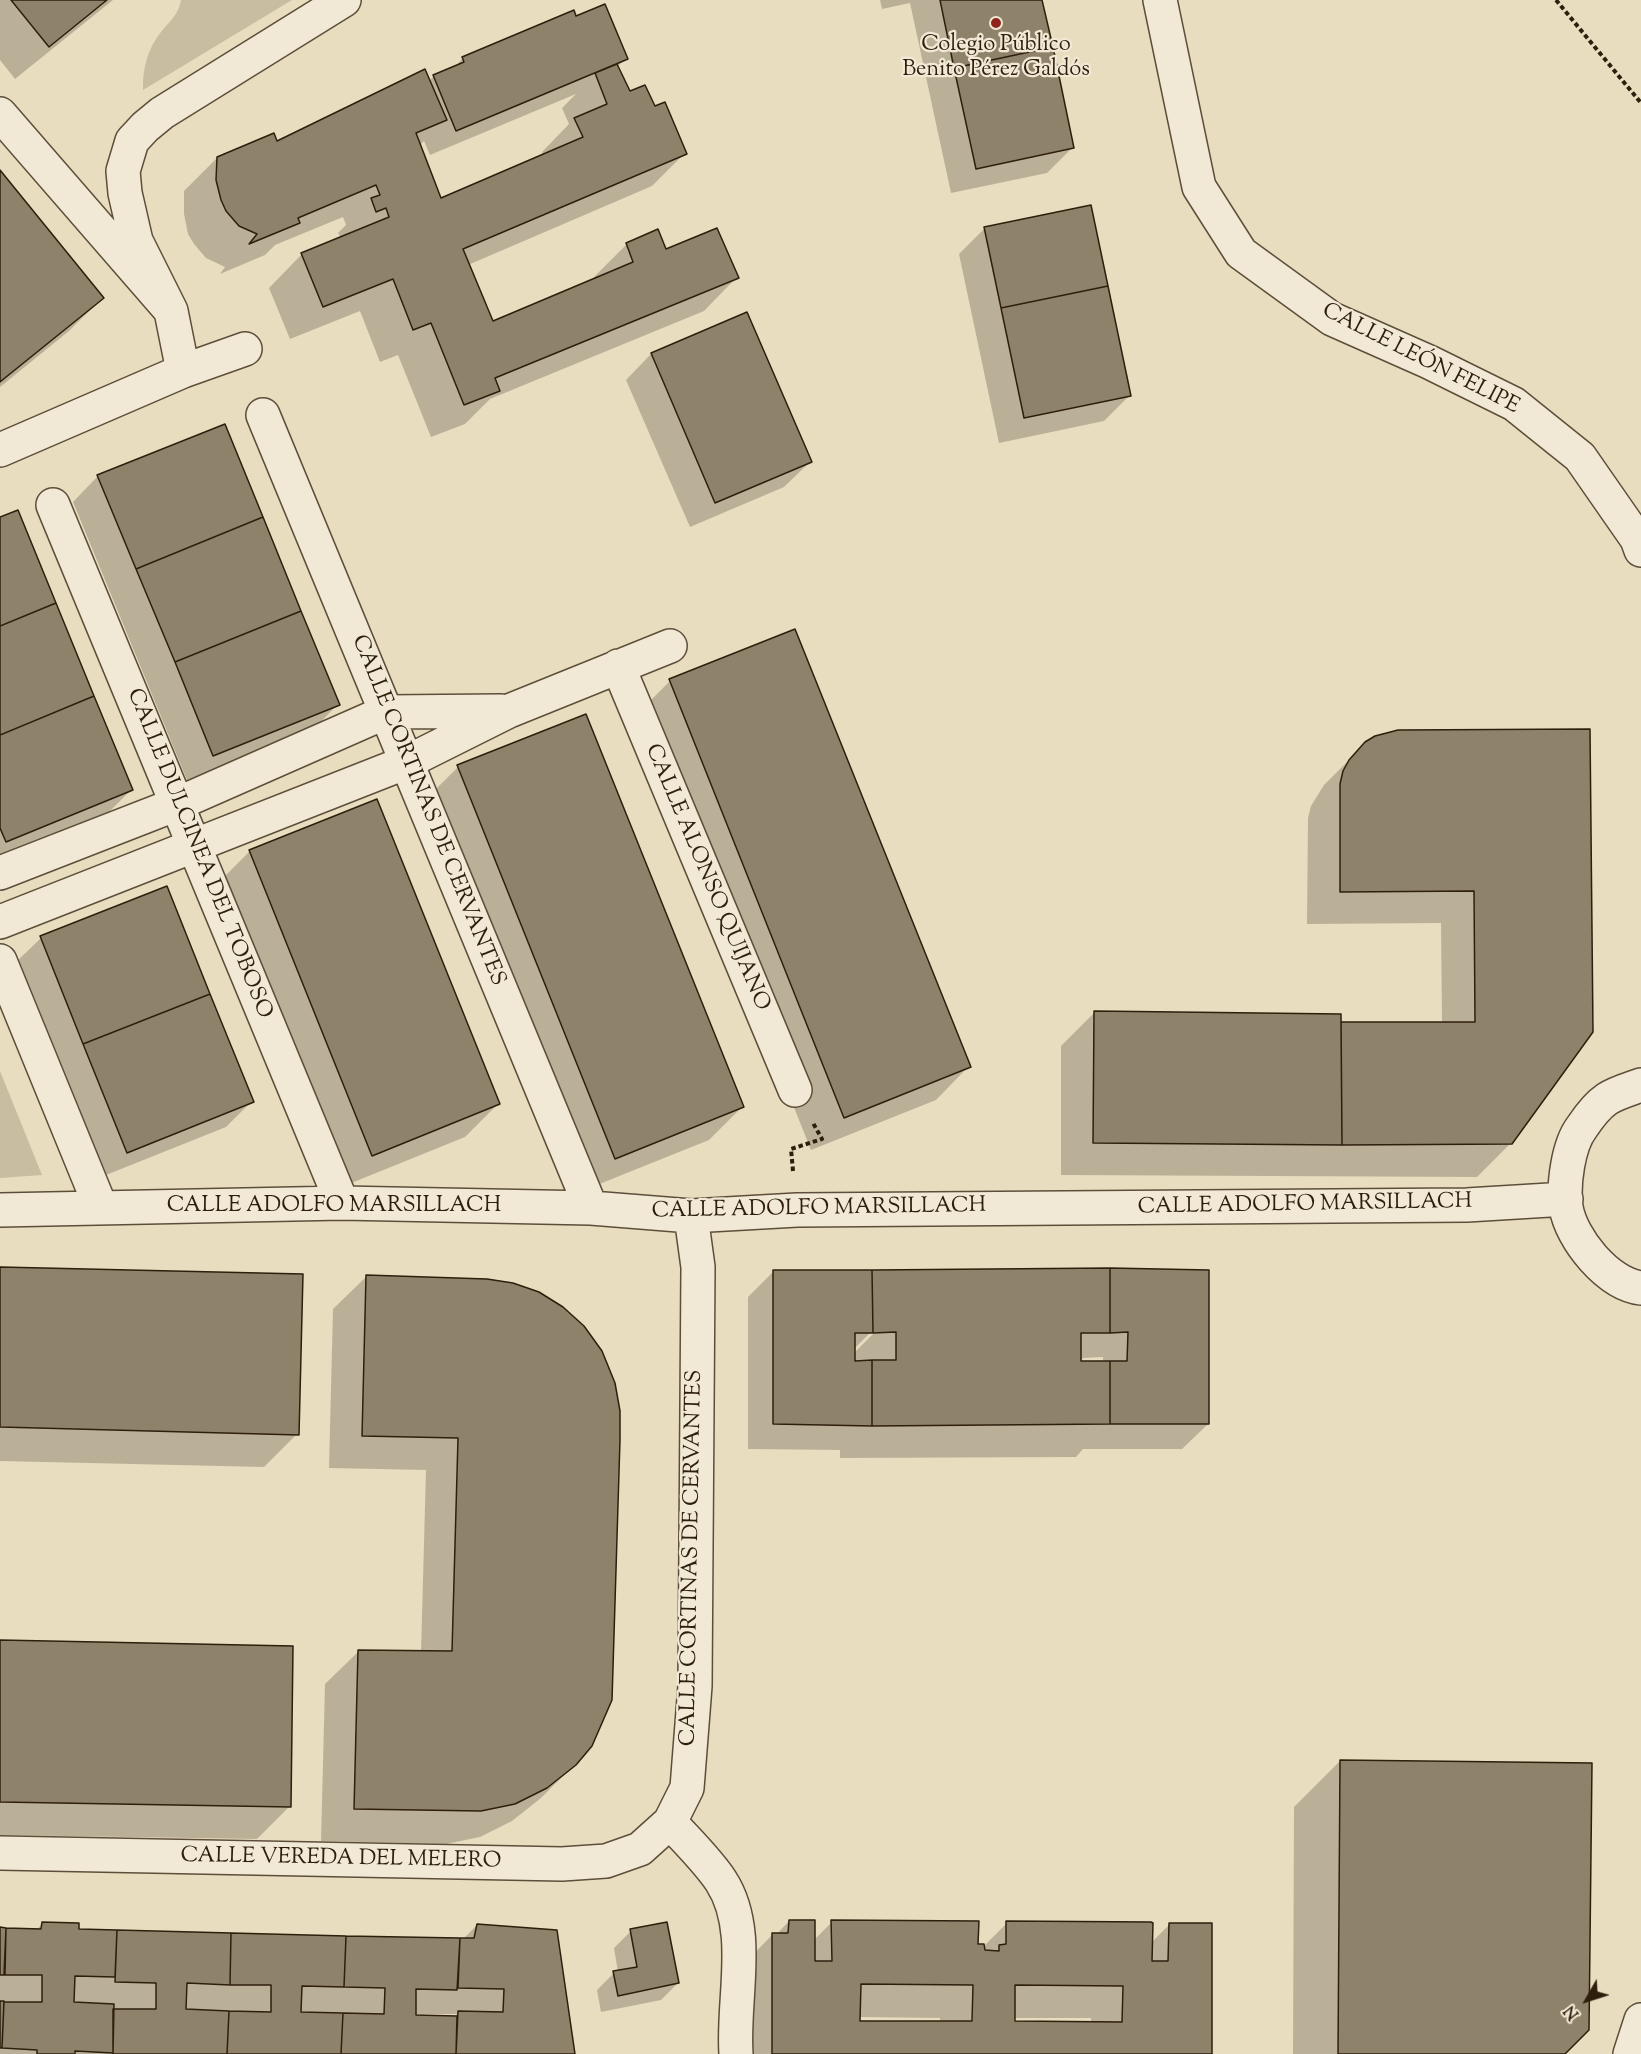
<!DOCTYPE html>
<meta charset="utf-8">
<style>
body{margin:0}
#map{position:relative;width:1641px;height:2054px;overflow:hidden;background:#e9ddbf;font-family:"Sorts Mill Goudy",serif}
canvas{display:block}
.north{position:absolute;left:1557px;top:1970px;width:60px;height:60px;-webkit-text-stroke:4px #f1e9d5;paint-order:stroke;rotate:231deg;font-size:16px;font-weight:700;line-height:24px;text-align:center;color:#2e1f0d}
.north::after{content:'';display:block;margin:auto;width:21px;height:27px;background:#2e1f0d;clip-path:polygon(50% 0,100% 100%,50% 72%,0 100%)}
</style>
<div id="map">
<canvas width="1641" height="2054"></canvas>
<div class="north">N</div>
</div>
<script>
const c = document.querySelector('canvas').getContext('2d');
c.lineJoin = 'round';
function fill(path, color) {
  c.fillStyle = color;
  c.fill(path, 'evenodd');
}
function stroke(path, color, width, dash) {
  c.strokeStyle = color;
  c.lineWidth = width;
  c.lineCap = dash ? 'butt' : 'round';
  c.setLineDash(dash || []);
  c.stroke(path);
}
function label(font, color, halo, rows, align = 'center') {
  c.font = font + ' "Sorts Mill Goudy",serif';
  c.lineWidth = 4.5;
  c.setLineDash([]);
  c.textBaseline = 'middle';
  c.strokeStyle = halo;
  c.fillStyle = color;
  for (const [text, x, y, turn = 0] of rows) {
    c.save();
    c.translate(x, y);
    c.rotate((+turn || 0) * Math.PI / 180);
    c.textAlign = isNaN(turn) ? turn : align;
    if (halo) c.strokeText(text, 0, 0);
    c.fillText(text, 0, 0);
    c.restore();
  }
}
fill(new Path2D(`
 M181,0H292L143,90C142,69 148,48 161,32C170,21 179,14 181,0Z
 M0,1071L42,1175L0,1178Z`), '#c9bda1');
fill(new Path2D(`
 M0,0H113L15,79L0,60Z
 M880,0H1041L1073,147L1047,173L951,193L910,3L882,9Z
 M575,18L626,58L617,67L629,93L654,108L685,153L652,186L468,265L493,323L595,280L594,277L627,244L665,251L737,277L704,311L490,399L465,424L431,437L398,355L380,362L360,311L290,339L269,288L302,254L341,238L338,233L346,225L343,217L275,245L265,255L220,274L225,267L206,258L194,244L188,234L184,214V191L217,158L276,143L429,81L434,76L453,69L463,58ZM576,94L562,108L569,124L542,152L543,156L440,200L419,146L424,141L430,155Z
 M0,172L102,298L69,331L0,387Z
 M985,228L1129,396L1104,421L999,443L959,254Z
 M746,314L810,462L784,487L690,527L626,380L651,354Z
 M98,476L338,704L313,730L187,780L73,502Z
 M0,518L131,790L106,815L0,859Z
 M794,631L969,1066L936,1100L811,1150L637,714L670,681Z
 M1588,731L1511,1143L1477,1177L1061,1175V1046L1094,1013L1339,1024L1442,1023L1441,923L1307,924L1308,818L1311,806L1324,785L1358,751Z
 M458,767L742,1107L709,1140L582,1191L425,800Z
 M250,851L498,1104L465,1137L339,1188L217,884Z
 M41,938L252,1101L226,1127L101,1177L15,963Z
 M0,1268L297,1434L264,1467L0,1461Z
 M1110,1270L1208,1424L1182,1449H1083L1076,1457L840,1458V1450L748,1449V1297L774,1271ZM877,1326L879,1328L853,1354V1350ZM1103,1357V1363H1079L1083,1358Z
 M367,1276L487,1281L575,1764L541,1798L512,1821L480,1837L446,1844L321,1841L325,1684L359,1651L421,1652L426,1470L329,1468L333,1309Z
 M0,1641L290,1806L257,1839L0,1835Z
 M1340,1761L1564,2054H1293L1294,1807Z
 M789,1921L814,1940L832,1922L977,1946H984L1007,1923L1151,1943L1170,1924L1210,2054H739L740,1968L773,1934L776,1935ZM859,2017L940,2018V2022H859ZM1013,2018H1091V2024L1013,2023Z
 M42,1924L77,1931L459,1940L463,1939L477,1925L573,2054H0V1929L36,1930ZM424,2014H457L453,2018L424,2017Z
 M631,1931L678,1983L661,2000L601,2012L597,1990L614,1973L618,1972L614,1948Z`), '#0003');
const building = new Path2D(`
 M11,0H107L49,47Z
 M940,0H1042L1053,47L954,68Z
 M605,4L628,59L456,131L433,75L464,62L462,57L574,10L576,16Z
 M1053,47L1074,148L976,169L954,68Z
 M617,64L630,91L645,85L655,106L665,102L687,154L463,249L493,321L633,262L626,243L658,229L666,249L717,228L739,278L495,378L500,391L464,405L431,323L413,330L393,279L323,307L301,253L389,217L386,208L376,212L371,198L380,195L376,185L298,218L300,223L249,244L257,234L239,226L226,211L221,200L216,180L217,157L274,133L277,141L425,69L447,120L416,133L441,198L583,137L574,118L607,104L595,73Z
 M0,170L104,298L0,382Z
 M1091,205L1108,286L1001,308L984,227Z
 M1108,286L1131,396L1024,418L1001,308Z
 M747,312L812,462L715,503L651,353Z
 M225,424L263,517L136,569L97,475Z
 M18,510L56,603L0,626V517Z
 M263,517L301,611L175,662L136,569Z
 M56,603L94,696L0,735V626Z
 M301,611L340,705L213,756L175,662Z
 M795,629L971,1067L844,1118L669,679Z
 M94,696L133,790L6,842L0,828V735Z
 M586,714L744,1107L615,1159L457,765Z
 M1590,729L1593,1032L1512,1144L1342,1145L1341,1022H1475L1474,891L1340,892V784L1343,771L1349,760L1365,742L1375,736L1398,730Z
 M377,799L500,1104L372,1156L249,850Z
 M167,886L210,994L83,1044L40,936Z
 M210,994L254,1102L127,1153L83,1044Z
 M1094,1011L1341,1014L1342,1145L1093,1143Z
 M0,1267L303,1274L299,1435L0,1427Z
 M1110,1268L1209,1270V1424H1110V1361H1127L1128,1332L1110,1333Z
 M1110,1268V1333H1081V1361H1110V1424L872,1426V1360H896V1332L873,1333L872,1270Z
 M773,1270H872L873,1333H855V1361L872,1360V1426L773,1424Z
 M366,1275L487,1279L513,1283L539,1292L563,1307L584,1326L602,1351L615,1383L620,1411V1440L612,1700L592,1746L576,1765L547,1788L515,1804L481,1811L354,1809L358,1650L452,1651L458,1438L362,1436Z
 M0,1640L293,1646L291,1807L0,1802Z
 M1340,1760L1592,1763L1589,2030L1565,2054H1338Z
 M789,1920H815V1961H832L831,1920L979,1921L978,1944H984L985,1950L999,1951V1945L1006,1944V1921L1151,1922L1153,1923L1152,1961H1168L1169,1923H1212V2054H772V1933H788ZM861,1984L973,1985L972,2021H860ZM1015,1985L1123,1986L1122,2022L1015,2021Z
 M42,1922L79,1923V1929L117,1930L115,1977L75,1976L74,2002L114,2004L113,2053L75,2051V2054H37V2050L2,2048L4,2002H42V1975H5L6,1928L41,1929Z
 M667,1922L679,1983L618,1996L613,1971L637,1967L630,1929Z
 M477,1924L557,1930L575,2054H456L458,2011L503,2012L504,1989L458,1988L460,1938H474Z
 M0,1927L6,1928L4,1975H0Z
 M117,1930L231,1933L230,1985L187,1983L186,2009L229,2011L227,2054H113V2009H156V1983L115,1982Z
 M231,1933L346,1936L344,1987L302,1986L301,2012L343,2013L341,2054H227L229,2011L271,2012V1985H230Z
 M346,1936L460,1938L457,1990L416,1989V2015L457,2016L456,2054H341L343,2013L384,2014L385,1988L344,1987Z
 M0,2001H4L2,2048H0Z`);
fill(building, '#8f826a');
stroke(building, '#2e1f0d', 1.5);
const minor = new Path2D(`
 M1160,0L1199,187L1241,253L1332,319L1429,362L1514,404L1580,457L1637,539L1641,550
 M0,114L171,311L183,371
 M171,311L136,241L125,193L123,171L132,141L145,127L162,113L344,0
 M263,415L591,1208
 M0,450L183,371L245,349
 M53,505L342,1203
 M618,666L795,1090
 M0,873L177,804L386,712L501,711
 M0,922L407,762L509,711L670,646
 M0,961L101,1208
 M1641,1085C1630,1089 1616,1093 1607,1099C1598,1105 1588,1118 1582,1127C1568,1145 1563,1185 1566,1207C1571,1239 1608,1284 1641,1288
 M0,1210L342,1203L591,1208L691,1216L797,1210L1467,1205L1566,1199
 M670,1822C686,1840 708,1861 721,1881C753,1930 732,1999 736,2054
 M0,1853L562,1864L606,1861L640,1849L670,1822L687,1788L695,1686L698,1267L691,1216
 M1630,2054L1641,2020`);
stroke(minor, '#5d4e3a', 36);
stroke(new Path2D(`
 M1556,0L1641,103
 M793,1171L791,1149L822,1139L813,1123`), '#2e1f0d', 4, [4.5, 3]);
stroke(minor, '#f1e9d5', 33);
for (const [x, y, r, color] of [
 [996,23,6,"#8f2418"]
]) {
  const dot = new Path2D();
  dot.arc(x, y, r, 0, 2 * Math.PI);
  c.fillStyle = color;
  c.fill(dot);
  stroke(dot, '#f1e9d5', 2);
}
label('22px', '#2e1f0d', '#f1e9d5', [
 ["Colegio Público",996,46],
 ["Benito Pérez Galdós",996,71]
]);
label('22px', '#2e1f0d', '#f1e9d5', [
 ["CALLE LEÓN FELIPE",1420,360,27],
 ["CALLE CORTINAS DE CERVANTES",427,811,68],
 ["CALLE DULCINEA DEL TOBOSO",198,854,68],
 ["CALLE ALONSO QUIJANO",706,878,67],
 ["CALLE ADOLFO MARSILLACH",1305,1206,-1],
 ["CALLE ADOLFO MARSILLACH",334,1207],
 ["CALLE ADOLFO MARSILLACH",819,1210,-1],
 ["CALLE CORTINAS DE CERVANTES",693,1558,-89],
 ["CALLE VEREDA DEL MELERO",341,1860,1]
]);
</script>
